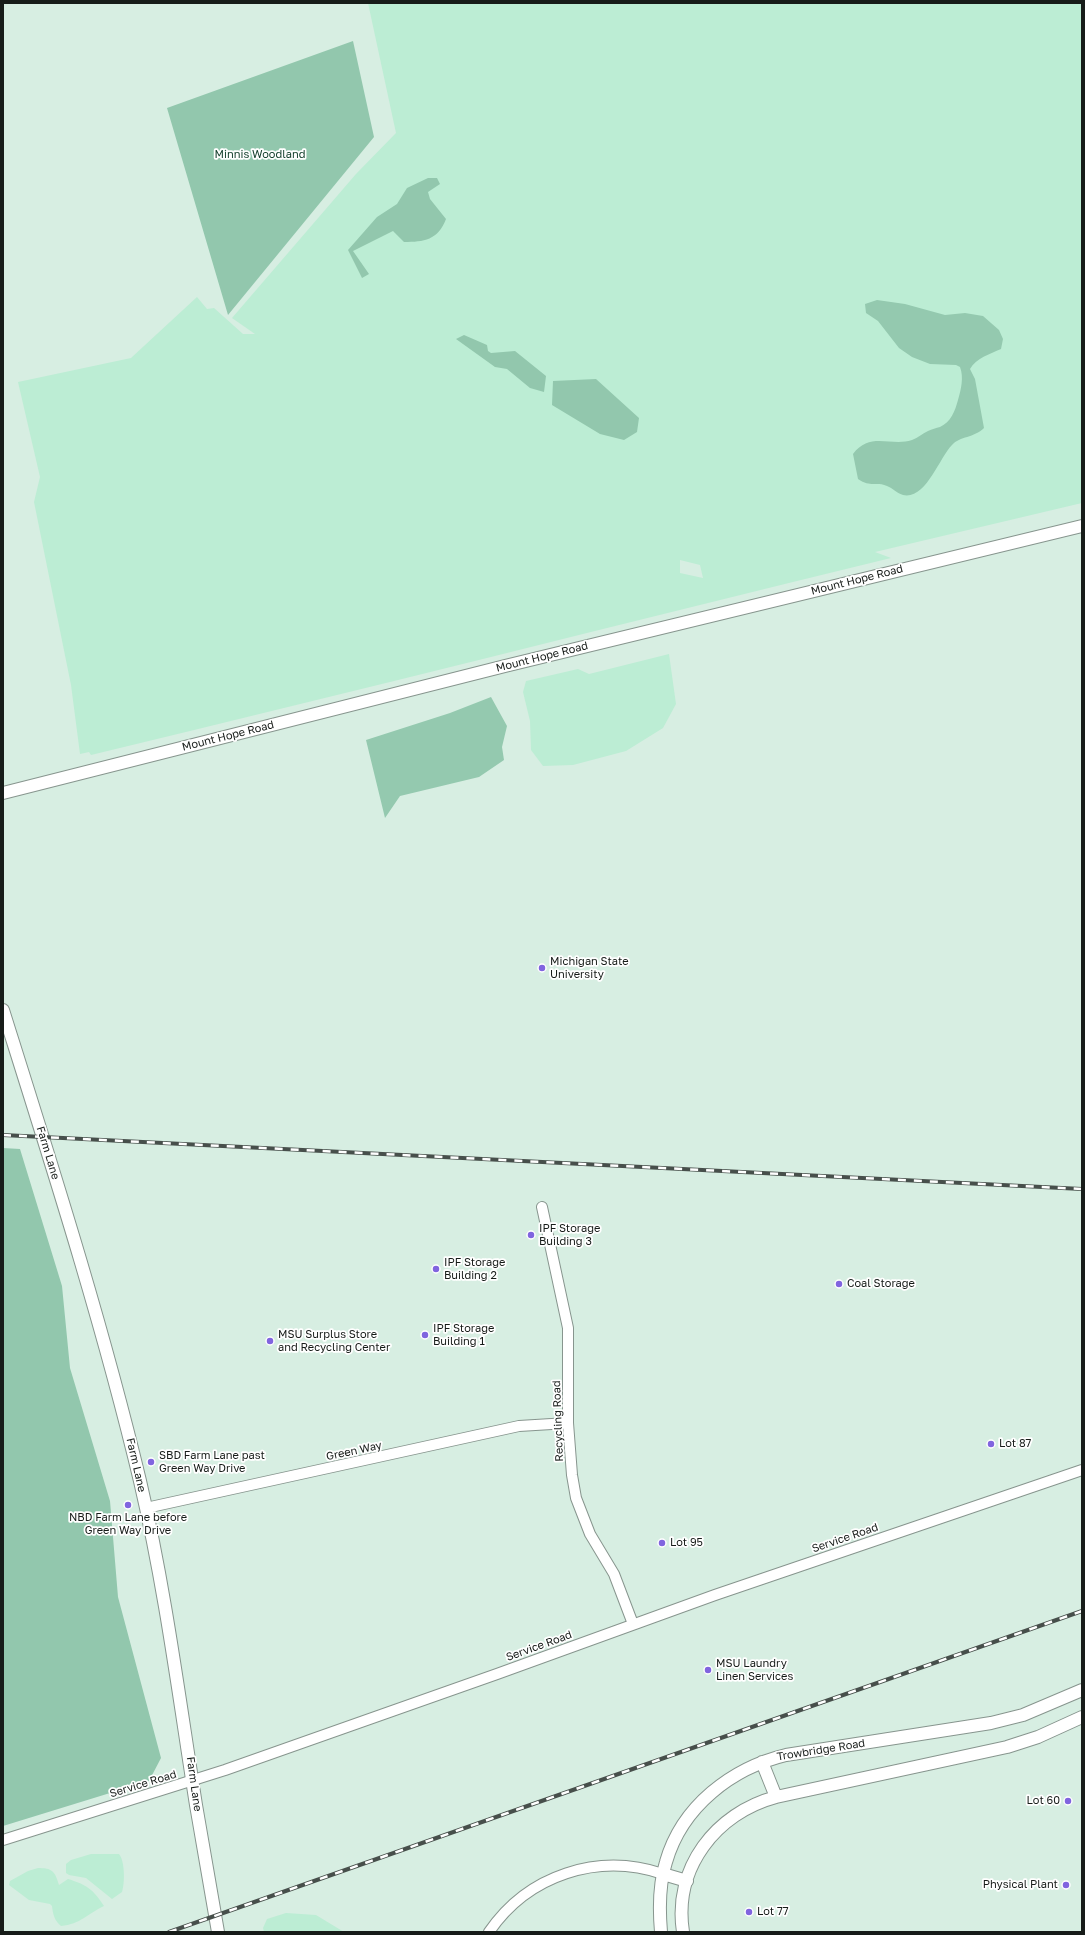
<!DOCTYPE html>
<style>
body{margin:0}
#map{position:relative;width:1085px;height:1935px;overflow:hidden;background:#e8f7ef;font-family:"Golos Text",sans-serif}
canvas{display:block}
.frame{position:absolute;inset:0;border:4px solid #171c19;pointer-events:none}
</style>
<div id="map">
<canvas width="1085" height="1935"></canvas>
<div class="frame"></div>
</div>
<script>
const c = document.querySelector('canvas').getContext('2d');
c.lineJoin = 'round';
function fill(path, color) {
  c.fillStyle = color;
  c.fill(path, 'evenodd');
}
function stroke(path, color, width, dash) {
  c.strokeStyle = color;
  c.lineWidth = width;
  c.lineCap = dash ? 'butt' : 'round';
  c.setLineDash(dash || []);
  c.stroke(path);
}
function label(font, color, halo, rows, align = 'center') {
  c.font = font + ' "Golos Text",sans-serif';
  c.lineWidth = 3.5;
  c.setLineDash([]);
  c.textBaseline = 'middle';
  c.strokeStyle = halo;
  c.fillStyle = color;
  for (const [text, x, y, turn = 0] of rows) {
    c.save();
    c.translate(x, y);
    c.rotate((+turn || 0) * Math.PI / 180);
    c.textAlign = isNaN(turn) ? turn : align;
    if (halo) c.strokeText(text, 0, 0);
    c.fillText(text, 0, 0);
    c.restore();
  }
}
fill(new Path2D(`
 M3,3H1082V1932H3Z`), '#d7eee2');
fill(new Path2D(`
 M368,3H1082V503L875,552L891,558C624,623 358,691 91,755L89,752L80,754L71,685L34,502L40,477L18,382L131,358L197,297L207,309L214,308L243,334H255L232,318L356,174L396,133ZM680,560L700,565L703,578L680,573Z
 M669,654L676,704L663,728L626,751L573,765L543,766L531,750L530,721L523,692L526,681L578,669L589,674Z
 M91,1854H119C125,1861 125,1883 122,1892L112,1899L86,1878L69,1875L66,1873V1864L71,1860Z
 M38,1868C52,1868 55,1871 59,1885L68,1879C87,1885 93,1889 104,1906C87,1914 81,1924 61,1926C54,1920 53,1914 52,1906L50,1904L29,1900L9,1885L10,1881L28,1871Z
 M286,1913L316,1915L344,1932H264L263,1928L267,1919Z`), '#bcedd4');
fill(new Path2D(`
 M353,41L374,137L228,315L167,108Z
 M428,178H437L440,184L428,192L430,199L446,219C438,240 424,242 404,242L393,231L353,251L369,274L362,278L348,250L377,217L397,204L407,188Z
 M464,335L487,345L488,351L491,353L515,351L546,376L544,392L530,388L507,369L495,367L456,339Z
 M596,379L639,418L637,432L624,440L600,434L552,405L553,381Z
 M3,1148L20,1149L62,1286L70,1368L110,1501L118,1597L161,1758L149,1781L3,1826Z`), '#92c7ad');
fill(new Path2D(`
 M877,300L905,304L945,315L965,313L983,316L999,330L1003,339L1001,349C990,354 976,358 970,369L975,379L984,428C974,438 960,436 952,445C939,458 926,500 903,495C896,493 893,488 887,486C876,481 871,488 858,479L853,454C870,431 891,447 912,440C918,438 923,433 928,431C932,429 936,428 940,427C951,422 955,411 958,400C961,390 964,377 960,367L956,365L930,364L912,357L899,348L878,321L866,313L865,304Z
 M491,697L507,726L502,747L504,760L479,777L400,796L385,818L366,740L450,713Z`), '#94c9af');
const minor = new Path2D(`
 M542,1207L568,1328V1423L572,1475L576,1498L590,1534L614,1574L633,1624
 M146,1508L519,1426L568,1423
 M3,1840L225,1770L497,1674L715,1595L1082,1470
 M489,1932C528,1875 598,1852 663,1874`);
const tertiary = new Path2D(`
 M3,793L505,666L1082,526
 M3,1010C52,1166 102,1322 140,1481C165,1588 179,1697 196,1805C203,1847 211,1890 218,1932
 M762,1762L776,1797
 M663,1874L687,1881
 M661,1932C659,1909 659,1884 666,1862C682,1806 732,1768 786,1755L991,1723L1023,1715L1082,1690
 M683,1932C673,1868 716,1813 776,1797L1007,1747L1038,1737L1082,1717`);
stroke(minor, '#87958e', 12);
stroke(tertiary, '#87958e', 14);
stroke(minor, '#fff', 10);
stroke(tertiary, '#fff', 12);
const rail = new Path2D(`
 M3,1135L1082,1189
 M169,1932L1082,1611`);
stroke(rail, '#474f4b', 4);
stroke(rail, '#fff', 2.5, [8]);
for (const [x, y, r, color] of [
 [542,968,4,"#8064df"],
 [531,1235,4,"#8064df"],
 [436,1269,4,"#8064df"],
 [839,1284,4,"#8064df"],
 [425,1335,4,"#8064df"],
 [270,1341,4,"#8064df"],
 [991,1444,4,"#8064df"],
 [151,1462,4,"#8064df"],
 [128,1505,4,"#8064df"],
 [662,1543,4,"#8064df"],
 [708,1670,4,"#8064df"],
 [1068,1801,4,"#8064df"],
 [1066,1885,4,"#8064df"],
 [749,1912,4,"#8064df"]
]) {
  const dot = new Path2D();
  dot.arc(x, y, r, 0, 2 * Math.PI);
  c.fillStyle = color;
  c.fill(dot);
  stroke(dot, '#fff', 1.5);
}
label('11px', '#16422f', '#fff', [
 ["Minnis Woodland",260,155]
]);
label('11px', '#171c19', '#fff', [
 ["Mount Hope Road",857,580,-14],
 ["Mount Hope Road",542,657,-14],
 ["Mount Hope Road",228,736,-14],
 ["Farm Lane",48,1153,73],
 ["Recycling Road",558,1421,-92],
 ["Green Way",354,1451,-12],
 ["Farm Lane",136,1465,77],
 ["Service Road",845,1538,-19],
 ["Service Road",539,1646,-20],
 ["Trowbridge Road",821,1750,-9],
 ["Service Road",143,1784,-17],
 ["Farm Lane",194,1784,82]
]);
label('11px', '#171c19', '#fff', [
 ["Michigan State",550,962],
 ["University",550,975],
 ["IPF Storage",539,1229],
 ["Building 3",539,1242],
 ["IPF Storage",444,1263],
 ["Building 2",444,1276],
 ["Coal Storage",847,1284],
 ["IPF Storage",433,1329],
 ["Building 1",433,1342],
 ["MSU Surplus Store",278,1335],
 ["and Recycling Center",278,1348],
 ["Lot 87",999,1444],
 ["SBD Farm Lane past",159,1456],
 ["Green Way Drive",159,1469],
 ["NBD Farm Lane before",128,1518,"center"],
 ["Green Way Drive",128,1531,"center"],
 ["Lot 95",670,1543],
 ["MSU Laundry",716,1664],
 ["Linen Services",716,1677],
 ["Lot 60",1060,1801,"right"],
 ["Physical Plant",1058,1885,"right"],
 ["Lot 77",757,1912]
], 'left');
</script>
